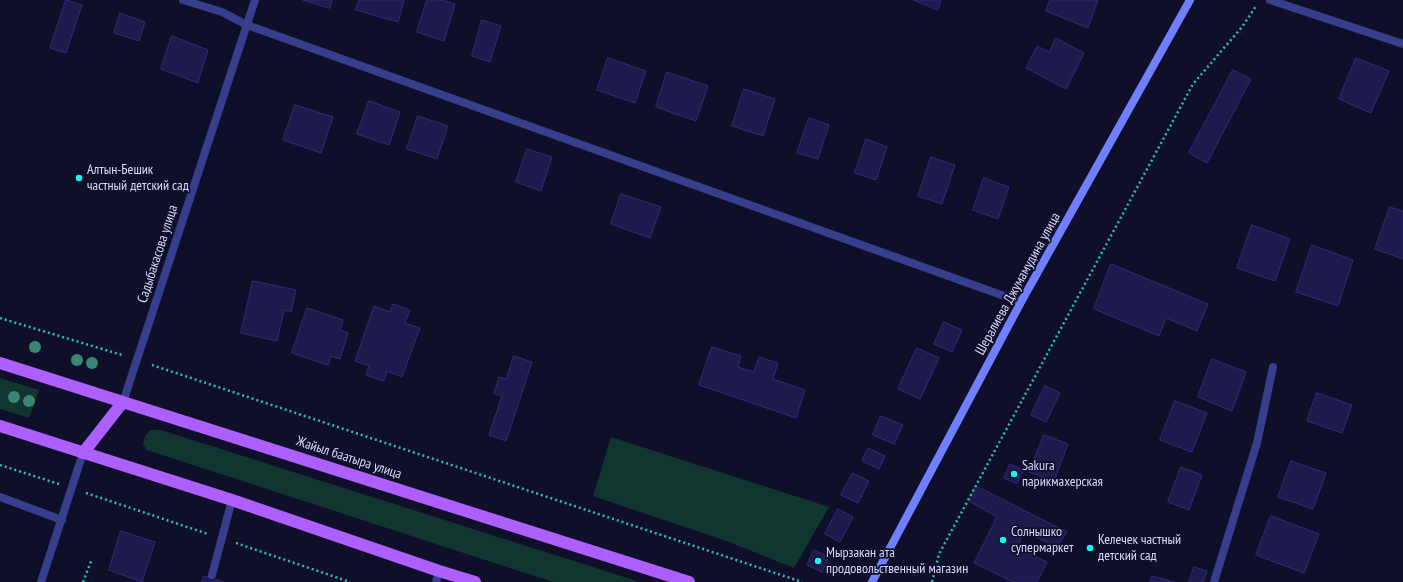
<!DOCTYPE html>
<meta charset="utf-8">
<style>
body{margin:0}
canvas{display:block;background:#100f2a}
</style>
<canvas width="1403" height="582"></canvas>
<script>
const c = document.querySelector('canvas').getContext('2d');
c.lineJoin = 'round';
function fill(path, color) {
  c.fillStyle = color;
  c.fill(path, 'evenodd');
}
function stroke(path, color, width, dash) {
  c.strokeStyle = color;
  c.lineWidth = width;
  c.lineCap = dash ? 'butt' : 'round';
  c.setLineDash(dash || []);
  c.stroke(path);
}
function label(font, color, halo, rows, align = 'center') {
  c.font = font + ' "PT Sans Narrow",sans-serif';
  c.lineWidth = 3.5;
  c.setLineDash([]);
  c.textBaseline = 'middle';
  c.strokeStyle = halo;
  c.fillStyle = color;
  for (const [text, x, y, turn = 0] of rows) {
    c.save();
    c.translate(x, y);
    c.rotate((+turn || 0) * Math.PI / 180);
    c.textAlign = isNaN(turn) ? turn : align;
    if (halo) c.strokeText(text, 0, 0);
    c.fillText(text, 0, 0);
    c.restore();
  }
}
fill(new Path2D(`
 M0,378L39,390L29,418L0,409Z
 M150,430H161L640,582H553L147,450L143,444L145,436Z
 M611,437L829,507L794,568L729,542L593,496Z`), '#11352f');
const building = new Path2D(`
 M66,0L82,5L66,53L50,48Z
 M303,0H332L330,8Z
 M359,0H404L398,22L356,10Z
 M427,0H442L455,4L444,41L417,32Z
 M914,0H941L938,10Z
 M1050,0H1098L1088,28L1046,11Z
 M120,13L145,22L139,41L114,33Z
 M482,20L501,26L490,62L472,56Z
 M172,36L208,50L198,83L161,69Z
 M1056,38L1084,53L1066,89L1026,68L1037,46L1049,52Z
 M608,58L646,71L635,103L597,90Z
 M1356,58L1389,71L1371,113L1339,99Z
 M1233,70L1251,79L1207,163L1189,153Z
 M667,72L708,86L696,121L656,107Z
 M744,89L775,99L763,136L732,126Z
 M369,101L400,112L389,145L357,134Z
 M295,105L333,117L321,153L283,140Z
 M418,116L448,126L437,159L407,149Z
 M809,118L829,125L818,159L797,153Z
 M866,139L887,147L876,180L855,173Z
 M527,149L552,157L541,191L516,182Z
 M931,157L955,165L942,204L918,196Z
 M984,178L1009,187L998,219L973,210Z
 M621,194L661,207L650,238L611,224Z
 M1390,207L1403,211V259L1375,249Z
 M1252,225L1290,239L1275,281L1237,268Z
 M1312,245L1353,260L1338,306L1296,292Z
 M1111,264L1208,304L1197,331L1166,318L1159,336L1094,309Z
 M253,281L296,290L291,312L284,310L277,341L241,333Z
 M393,304L410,310L405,323L420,328L402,377L387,371L384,381L366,375L369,366L355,361L374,306L390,312Z
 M307,308L343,320L340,330L348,333L340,359L331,356L328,365L292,353Z
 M944,322L962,330L952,352L934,344Z
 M712,347L741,356L738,367L754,372L759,357L778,363L773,379L805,390L796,418L699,385Z
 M917,348L939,358L920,399L898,389Z
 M514,356L532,362L506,441L489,435L502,396L494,394L499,377L506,379Z
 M1212,359L1246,372L1232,411L1198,397Z
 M1045,386L1060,393L1046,422L1031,415Z
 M1317,393L1352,405L1342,433L1307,421Z
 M1175,401L1207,413L1192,452L1160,440Z
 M881,416L903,425L894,444L873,435Z
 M1044,435L1068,444L1054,481L1029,472Z
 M868,448L885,456L879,469L862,461Z
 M1291,461L1326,473L1313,509L1278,497Z
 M1010,464L1024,470L1017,484L1004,478Z
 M1181,467L1202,475L1189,510L1168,502Z
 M853,473L869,481L858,503L841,495Z
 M976,486L1067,532L1057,547L1023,531L1018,548L1047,562L1037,582H1013L974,563L997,517L969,501Z
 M838,509L853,517L840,542L825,534Z
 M1271,516L1319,534L1304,573L1256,555Z
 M121,531L155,542L142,582L109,570Z
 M814,550L829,557L822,572L807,565Z
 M1194,567L1207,571L1203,582H1189Z
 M204,576L224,582H202Z
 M1152,576L1175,582H1150Z`);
fill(building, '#1d1a4c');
stroke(building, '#2f2a7a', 1);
stroke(new Path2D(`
 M0,318L122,355
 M152,365L802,582
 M0,465L59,484
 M86,493L208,534
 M236,543L350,582
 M83,582L92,559
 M932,582L939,554L1193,84L1242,27L1256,6`), '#28c3a5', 2.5, [2, 3]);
stroke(new Path2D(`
 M0,497L62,520
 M212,575L232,500
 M436,582L439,571`), '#373f8c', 8);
stroke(new Path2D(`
 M183,0L222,12L247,25L1021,302
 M1270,0L1403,44
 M123,402L255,0
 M41,582L83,453
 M1214,582L1257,443L1273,367`), '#373f8c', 8);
stroke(new Path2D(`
 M872,582L1021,302L1190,0`), '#6f7fff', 8);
stroke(new Path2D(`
 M0,363L689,582
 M0,426L232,500L439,571L475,582
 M83,453L123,402`), '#ae5fff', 12);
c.fillStyle = '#398675';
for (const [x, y] of [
 [35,347],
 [77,360],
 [92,363],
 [14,397],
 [29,401]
]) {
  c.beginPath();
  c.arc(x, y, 6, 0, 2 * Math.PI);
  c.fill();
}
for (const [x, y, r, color] of [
 [79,178,4,"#04fff7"],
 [1014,474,4,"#04fff7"],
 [1003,540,4,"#04fff7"],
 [1090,548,4,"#04fff7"],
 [818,561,4,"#04fff7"]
]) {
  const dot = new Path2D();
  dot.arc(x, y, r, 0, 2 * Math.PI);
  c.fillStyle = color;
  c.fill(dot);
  stroke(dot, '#100f2a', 1.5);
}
label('14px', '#d8d9ff', '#100f2a', [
 ["Алтын-Бешик",87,170],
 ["частный детский сад",87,186],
 ["Sakura",1022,466],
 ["парикмахерская",1022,482],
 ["Солнышко",1011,532],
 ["супермаркет",1011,548],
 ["Келечек частный",1098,540],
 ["детский сад",1098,556],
 ["Мырзакан ата",826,553],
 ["продовольственный магазин",826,569]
], 'left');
label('14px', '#d8d9ff', '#100f2a', [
 ["Садыбакасова улица",158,254,-72],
 ["Шералиева Джумамудина улица",1018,284,-61],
 ["Жайыл баатыра улица",349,458,18]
]);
</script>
